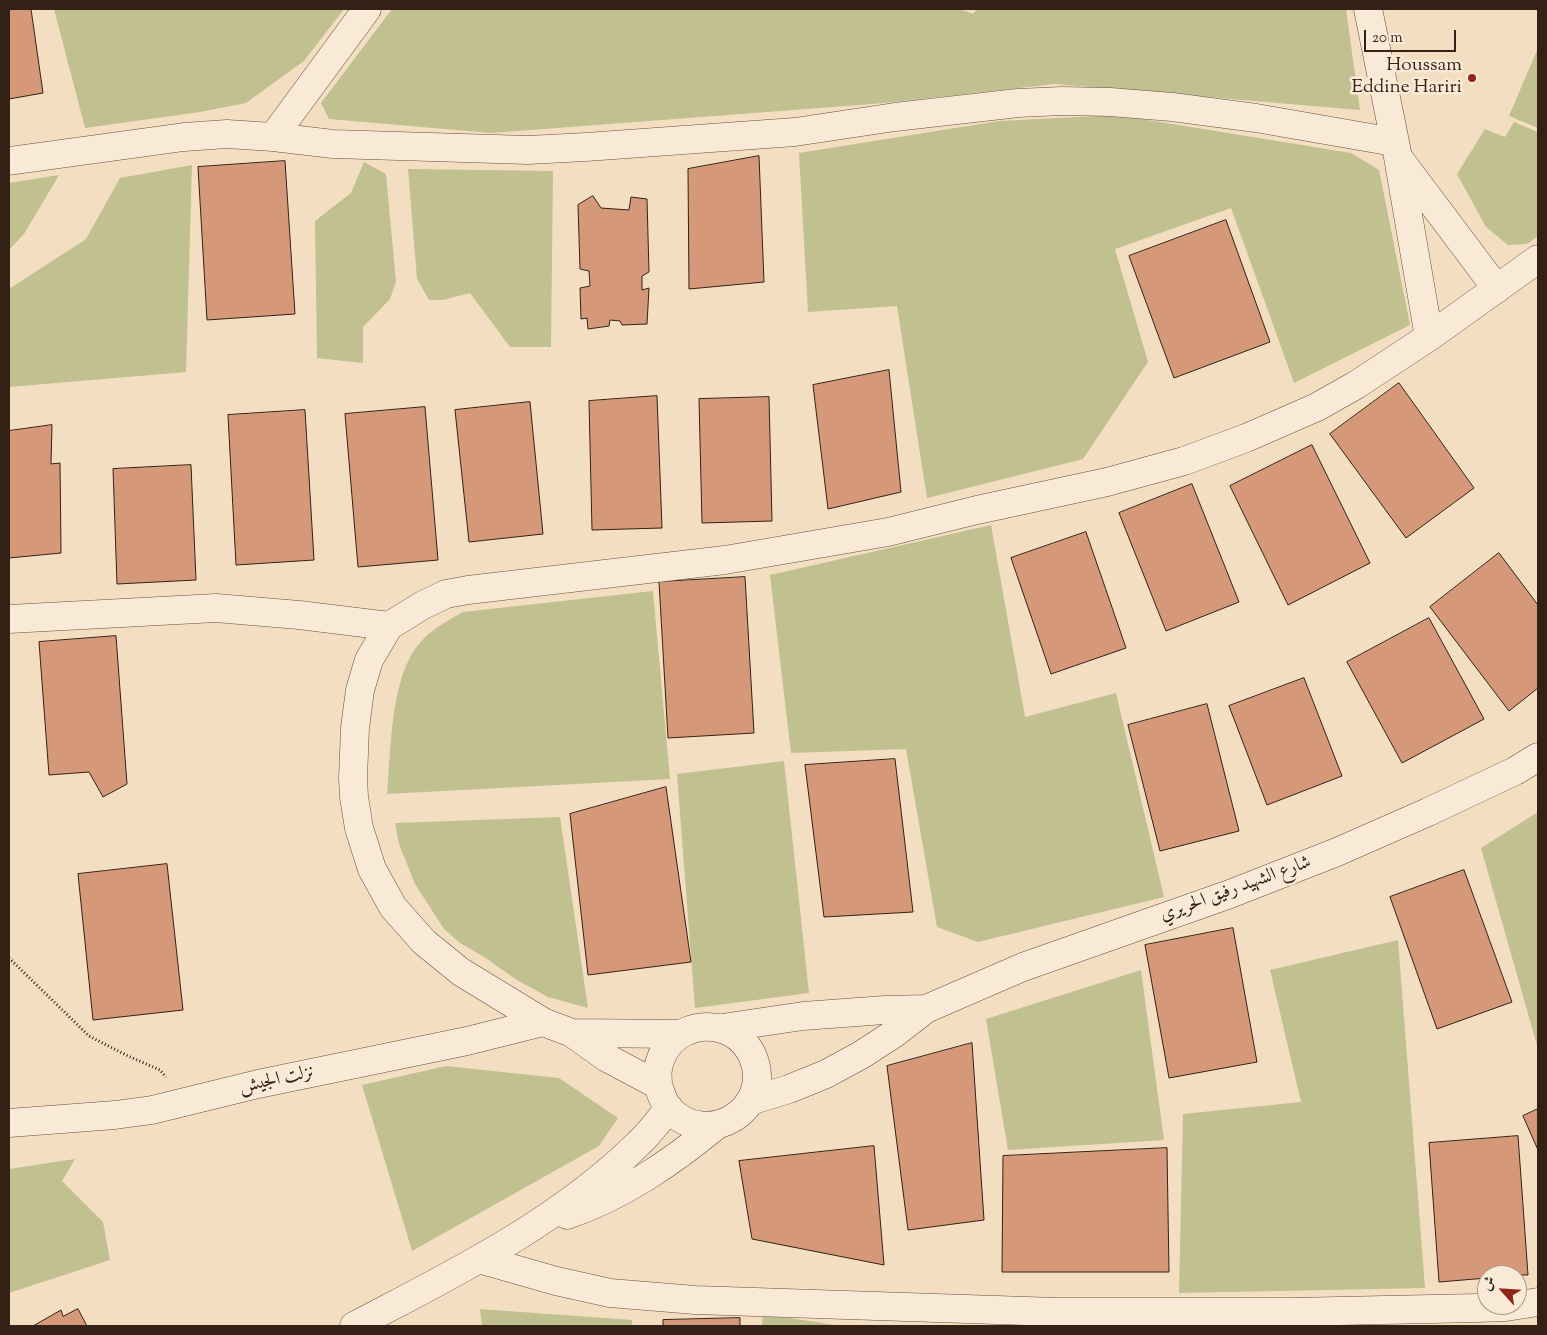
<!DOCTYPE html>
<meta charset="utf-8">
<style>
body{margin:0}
#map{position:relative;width:1547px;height:1335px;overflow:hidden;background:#f4dec1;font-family:"Sorts Mill Goudy",Amiri,serif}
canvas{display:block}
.frame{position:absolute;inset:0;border:10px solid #332115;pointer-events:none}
.north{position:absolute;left:1477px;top:1265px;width:50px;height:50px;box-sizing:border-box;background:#f8ead7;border:1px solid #a99a89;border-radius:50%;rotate:296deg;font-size:14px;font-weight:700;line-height:20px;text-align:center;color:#332115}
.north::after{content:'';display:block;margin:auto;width:18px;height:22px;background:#8f2418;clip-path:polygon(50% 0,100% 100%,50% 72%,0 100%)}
.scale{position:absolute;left:1364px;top:30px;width:92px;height:22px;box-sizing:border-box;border:2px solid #332115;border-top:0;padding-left:6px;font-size:15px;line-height:18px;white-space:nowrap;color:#332115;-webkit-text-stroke:4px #f8ead7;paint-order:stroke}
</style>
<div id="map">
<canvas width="1547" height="1335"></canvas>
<div class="frame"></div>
<div class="north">ش</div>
<div class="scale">20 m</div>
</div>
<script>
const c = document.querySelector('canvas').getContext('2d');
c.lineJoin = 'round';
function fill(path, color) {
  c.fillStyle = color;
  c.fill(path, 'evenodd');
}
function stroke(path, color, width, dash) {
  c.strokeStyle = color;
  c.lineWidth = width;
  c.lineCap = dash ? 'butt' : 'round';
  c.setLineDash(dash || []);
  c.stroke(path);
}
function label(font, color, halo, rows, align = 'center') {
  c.font = font + ' "Sorts Mill Goudy",Amiri,serif';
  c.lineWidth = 5;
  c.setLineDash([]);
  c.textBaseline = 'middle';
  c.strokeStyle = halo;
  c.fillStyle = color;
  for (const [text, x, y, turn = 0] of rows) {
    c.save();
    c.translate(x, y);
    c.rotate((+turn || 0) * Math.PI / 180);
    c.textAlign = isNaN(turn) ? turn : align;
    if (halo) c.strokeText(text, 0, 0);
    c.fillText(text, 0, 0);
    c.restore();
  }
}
fill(new Path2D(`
 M54,9H344L304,61L246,103L200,112L85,128Z
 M392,9H960L973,14L977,9H1346L1360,110L1055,84L885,103L491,133L329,119L321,103Z
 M1538,48V128L1509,116Z
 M1117,115L1351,153L1379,170L1410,325L1294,383L1231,208L1115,249L1148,362L1083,459L927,498L897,306L808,312L799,153L999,121Z
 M1514,122L1538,132V236L1527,244L1508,245L1486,227L1457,174L1485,129L1505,137Z
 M364,162L386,174L396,282L390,299L363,327V363L317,358L315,221L351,193Z
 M192,165L186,372L9,387V289L86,239L120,178Z
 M408,169L553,171L551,347H510L470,293L443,300H429L417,279Z
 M59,175L24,234L9,250V183Z
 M991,525L1025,717L1116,693L1164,897L978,942L937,927L906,749L791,753L770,575Z
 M653,591L670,779L387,794C391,751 390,678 419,644C430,630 447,621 463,612Z
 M784,761L809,993L695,1008L677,774Z
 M1538,812V1049L1481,848Z
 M560,817L588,1008L548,997L517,980L484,957L460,943L444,929L415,884L399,844L395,823Z
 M1398,940L1425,1288L1179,1293L1183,1114L1301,1102L1270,970Z
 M1141,970L1164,1140L1008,1150L986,1019Z
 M446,1066L559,1078L618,1118L599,1146L412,1251L362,1085Z
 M75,1159L62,1181L103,1222L110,1260L9,1293V1169Z
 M480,1309L632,1320V1326H482Z
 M763,1314L842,1326H762Z`), '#c0c090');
const building = new Path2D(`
 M9,9H31L43,93L9,99Z
 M759,156L764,282L689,289L688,169Z
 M285,161L295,314L207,320L198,167Z
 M593,196L601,208L629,210L631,197L647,199L649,272L642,276V290L649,288L647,324L622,325L620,321L610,320L609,326L588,329L587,318L581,319L580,288L590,286L589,271L580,269L578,205Z
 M1226,220L1270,342L1174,378L1129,256Z
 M889,370L901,492L828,509L813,385Z
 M1399,383L1474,488L1406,538L1330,434Z
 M657,396L662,528L592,530L589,401Z
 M769,397L772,521L702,523L699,399Z
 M530,402L543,534L469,542L455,410Z
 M425,407L438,560L358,567L345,414Z
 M305,410L314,560L236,565L228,415Z
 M52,425L51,464L60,463L61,553L9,558V431Z
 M1312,445L1370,563L1288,605L1230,486Z
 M191,465L196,580L117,584L113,469Z
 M1192,484L1239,602L1166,631L1119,513Z
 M1086,532L1126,648L1051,674L1011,558Z
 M1499,553L1538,605V688L1509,711L1430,607Z
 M745,577L754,733L668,738L659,582Z
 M1429,618L1484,719L1402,763L1347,662Z
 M116,636L127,784L103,797L89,772L49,775L39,642Z
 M1304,678L1342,776L1267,805L1229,706Z
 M1207,704L1239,831L1160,851L1128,725Z
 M895,759L913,912L824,917L805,765Z
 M666,787L691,962L588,975L570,814Z
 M167,864L183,1010L93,1020L78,874Z
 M1464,870L1512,1002L1437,1029L1390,897Z
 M1233,928L1257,1062L1169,1078L1145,945Z
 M972,1043L984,1220L908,1230L887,1066Z
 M1538,1109V1150L1523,1116Z
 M1518,1136L1528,1275H1487V1278L1439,1282L1429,1143Z
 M874,1146L884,1265L752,1239L739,1161Z
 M1167,1148L1169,1272H1002L1003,1156Z
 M78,1309L87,1326H33L61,1310L63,1316Z
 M740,1318V1326H663V1320Z`);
fill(building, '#d59979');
stroke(building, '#332115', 1);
const minor = new Path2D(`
 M1368,9L1398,157L1429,337
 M273,137L367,9
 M1400,160L1497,289
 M9,161L184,137L227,134L273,137L333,144L528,150L586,147L795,132L895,117L1018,103L1062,101L1110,102L1172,107L1256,118L1394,142
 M9,619L216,608L299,615L389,626
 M722,1028L803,1016L885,1010L926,1009
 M572,1033L680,1034
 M658,1085C658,1080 657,1074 658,1069C664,1034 699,1018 730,1032C740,1037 749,1047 753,1057C774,1109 707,1150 669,1109C663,1102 661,1093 658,1085L607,1058L572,1033L543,1022L461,972L424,942L393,907L372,869L359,828L354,797L353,778L355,728L360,690L369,660L389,626L423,605L446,594L468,590L725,560L888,532L977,510L1107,482L1184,461L1246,438L1317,407L1356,385L1429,337L1538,259
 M750,1101L789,1089L826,1074L861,1055L895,1033L926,1009L1023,967L1230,894L1337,852L1428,812L1515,771L1538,757
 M9,1123L115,1115L152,1110L258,1084L467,1041L543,1022
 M567,1215C623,1196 672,1162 717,1125
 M479,1259L556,1281L610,1293L695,1300L1057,1312H1292L1477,1308L1506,1307L1538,1302
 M354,1326C453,1274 558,1223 639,1143C650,1133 659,1120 669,1108`);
stroke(minor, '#635040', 29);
stroke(new Path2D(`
 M9,958L89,1036L128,1056L160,1070L166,1077`), '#332115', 3, [1, 2.5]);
stroke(minor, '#f8ead7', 28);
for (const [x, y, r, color] of [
 [1472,78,5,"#8f2418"]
]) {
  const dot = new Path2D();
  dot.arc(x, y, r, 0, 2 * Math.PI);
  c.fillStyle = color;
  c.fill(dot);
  stroke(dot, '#f8ead7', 2);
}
label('19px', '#332115', '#f8ead7', [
 ["Houssam",1462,67],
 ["Eddine Hariri",1462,89]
], 'right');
label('19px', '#332115', '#f8ead7', [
 ["شارع الشهيد رفيق الحريري",1236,890,-20],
 ["نزلت الجيش",277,1081,-12]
]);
</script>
